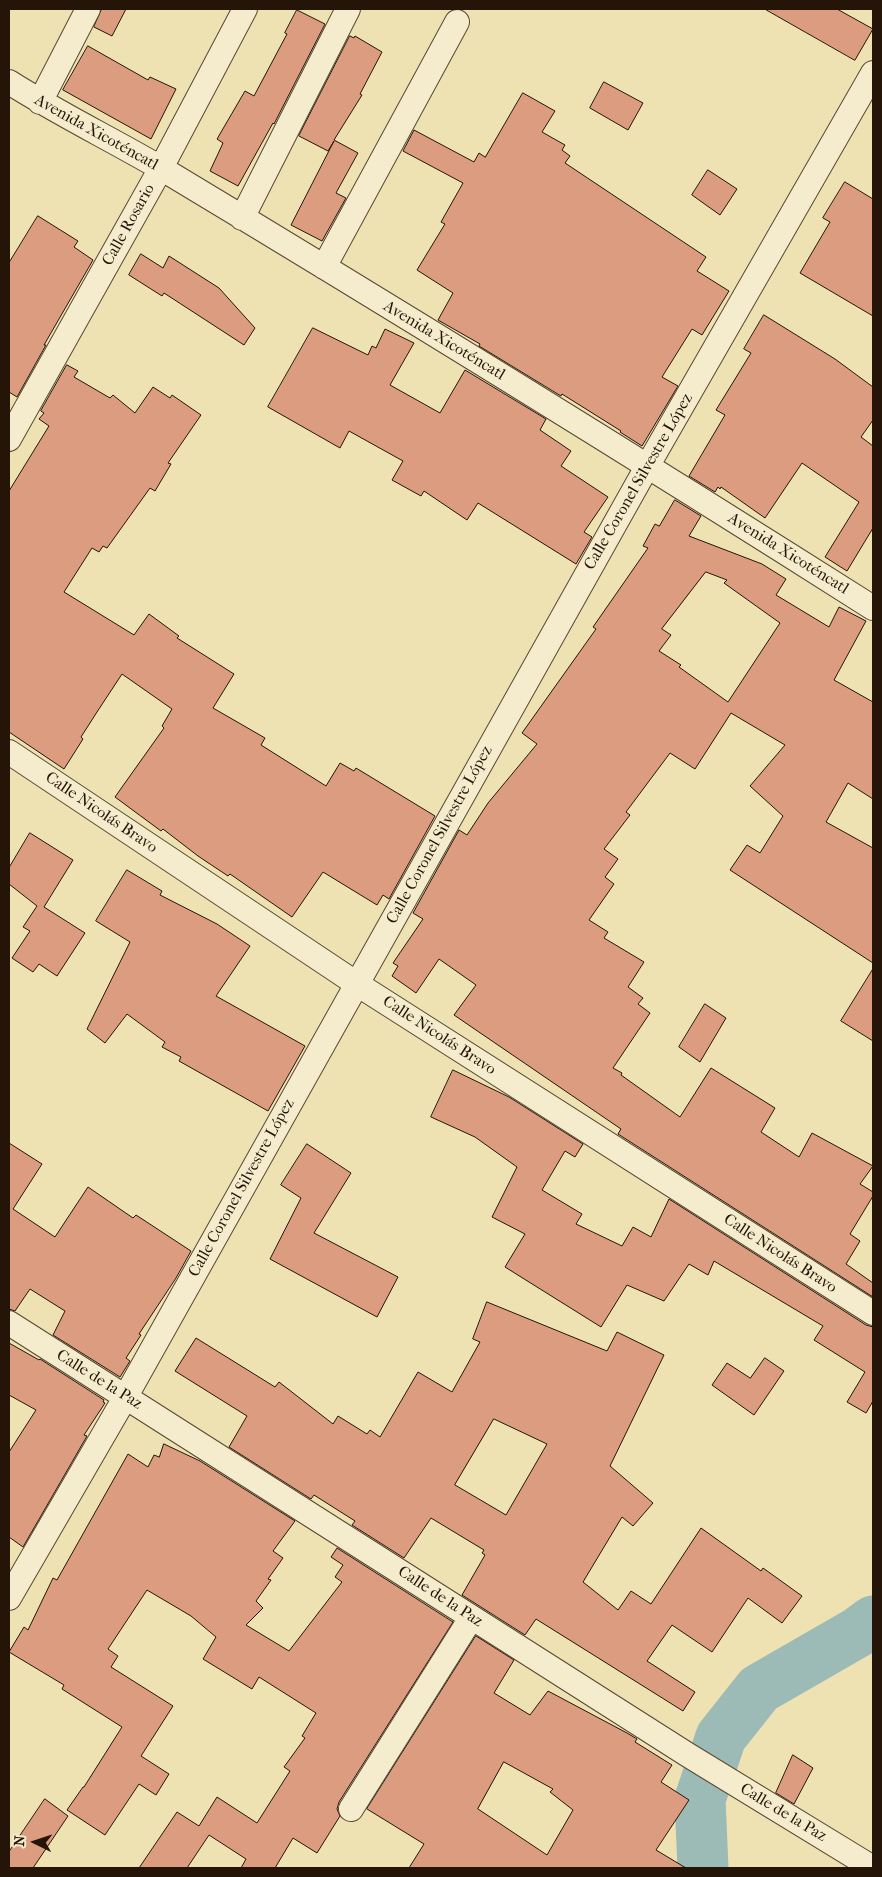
<!DOCTYPE html>
<meta charset="utf-8">
<style>
body{margin:0}
#map{position:relative;width:882px;height:1877px;overflow:hidden;background:#eee1b2;font-family:"IM FELL French Canon",serif}
canvas{display:block}
.frame{position:absolute;inset:0;border:10px solid #251509;pointer-events:none}
.north{position:absolute;left:10px;top:1817px;width:50px;height:50px;-webkit-text-stroke:4px #f4eccd;paint-order:stroke;rotate:274deg;font-size:14px;font-weight:700;line-height:20px;text-align:center;color:#251509}
.north::after{content:'';display:block;margin:auto;width:18px;height:22px;background:#251509;clip-path:polygon(50% 0,100% 100%,50% 72%,0 100%)}
</style>
<div id="map">
<canvas width="882" height="1877"></canvas>
<div class="frame"></div>
<div class="north">N</div>
</div>
<script>
const c = document.querySelector('canvas').getContext('2d');
c.lineJoin = 'round';
function stroke(path, color, width, dash) {
  c.strokeStyle = color;
  c.lineWidth = width;
  c.lineCap = dash ? 'butt' : 'round';
  c.setLineDash(dash || []);
  c.stroke(path);
}
function fill(path, color) {
  c.fillStyle = color;
  c.fill(path, 'evenodd');
}
function label(font, color, halo, rows, align = 'center') {
  c.font = font + ' "IM FELL French Canon",serif';
  c.lineWidth = 5;
  c.setLineDash([]);
  c.textBaseline = 'middle';
  c.strokeStyle = halo;
  c.fillStyle = color;
  for (const [text, x, y, turn = 0] of rows) {
    c.save();
    c.translate(x, y);
    c.rotate((+turn || 0) * Math.PI / 180);
    c.textAlign = isNaN(turn) ? turn : align;
    if (halo) c.strokeText(text, 0, 0);
    c.fillText(text, 0, 0);
    c.restore();
  }
}
stroke(new Path2D(`
 M703,1868L700,1799L721,1737L759,1689L858,1632L873,1621`), '#9dbbb6', 51);
const building = new Path2D(`
 M102,9H126L112,36L94,27Z
 M765,9H837L873,29L855,60Z
 M297,10L325,24L274,124L273,123L238,186L210,171L223,143L217,139L245,91L254,96L287,34L285,33Z
 M350,36L354,38L355,36L382,52L360,94L362,95L334,140L358,153L336,193L346,198L322,241L291,225L334,141L328,151L299,136Z
 M88,46L148,80L150,77L176,89L151,139L63,90Z
 M604,82L643,103L628,130L590,108Z
 M523,93L555,111L542,132L565,145L562,150L570,156L565,163L706,257L697,271L729,291L702,335L692,329L662,377L678,386L642,446L620,432L621,431L562,394L561,396L479,346L480,344L438,320L453,293L417,270L445,224L441,222L463,183L403,151L414,130L474,162L479,153L485,157Z
 M708,170L737,189L720,215L692,195Z
 M845,182L873,199V316L800,273L830,222L823,218Z
 M38,216L78,241L74,247L93,260L44,345H46L17,397L9,392V263Z
 M141,254L163,268L169,256L219,288L255,328L244,345L164,293L162,296L129,275Z
 M764,315L835,359L873,387V420L861,437L873,446V528L847,571L825,557L859,502L802,463L765,518L721,487L720,489L718,487L715,492L689,476L725,415L716,410L751,353L744,349Z
 M313,328L368,355L372,346L376,348L385,329L414,343L390,385L440,413L465,370L546,419L540,430L571,451L561,466L608,497L584,532L592,537L576,564L478,503L467,520L424,491L421,496L392,480L403,461L349,431L340,448L268,407Z
 M67,365L78,371L74,377L110,398L113,395L135,413L153,387L170,398L172,395L201,415L168,463L171,464L155,491L150,488L107,548L103,546L99,552L92,548L64,592L134,635L149,614L179,636L177,638L234,674L213,708L265,738L261,745L326,786L340,763L354,771L356,768L435,816L389,899L383,895L377,905L323,872L292,917L230,874L228,876L198,856L163,829L161,831L115,797L164,728L162,726L172,709L122,674L97,712L81,737L83,739L64,769L9,732V491L49,426L39,419L44,413L41,411Z
 M675,500L701,516L689,536L762,564L786,579L776,595L829,627L839,607L866,621L834,680L873,702V799L848,783L826,822L873,848V963L730,870L747,845L760,853L783,816L750,786L785,745L731,713L695,769L670,753L626,812L630,815L604,849L618,859L605,877L614,884L589,920L608,932L604,938L644,962L628,987L643,998L638,1004L650,1013L613,1068L622,1073L621,1075L680,1117L711,1068L775,1108L761,1132L799,1157L812,1133L873,1166L860,1184L873,1192V1196L850,1234L860,1241L846,1264L873,1283V1297L618,1134L621,1129L454,1015L476,985L439,959L416,993L392,976L398,966L393,963L423,919L413,913L459,830L467,835L488,803L537,744L522,733L596,629L593,627L648,548L643,546L655,524L659,526ZM706,572L727,580L724,583L780,623L728,702L679,667L681,665L659,651L671,635L662,629Z
 M30,833L73,860L44,907L85,933L57,976L39,964L33,972L12,958L30,931L23,927L37,906L9,884V868Z
 M127,870L162,891L160,895L217,924L250,946L216,996L305,1046L268,1111L179,1061L181,1057L162,1047L165,1042L127,1014L105,1043L87,1029L130,942L96,921Z
 M873,969V1041L841,1021Z
 M705,1004L726,1018L700,1062L679,1047Z
 M453,1070L509,1097L583,1144L575,1157L565,1151L542,1190L582,1214L576,1224L622,1246L633,1227L651,1237L669,1199L866,1325L873,1327V1401L866,1413L847,1402L865,1372L814,1340L823,1326L714,1261L708,1275L689,1264L664,1301L627,1285L601,1327L505,1267L525,1234L492,1217L517,1167L475,1137L431,1117Z
 M9,1143L42,1164L13,1209L55,1237L88,1187L133,1218L136,1215L191,1251L176,1278L139,1334L141,1335L126,1358L130,1361L120,1377L53,1335L65,1311L30,1289L15,1311L9,1309Z
 M307,1144L351,1173L314,1233L398,1277L377,1317L270,1259L301,1198L281,1185Z
 M487,1302L607,1351L617,1332L664,1355L610,1466L653,1503L633,1526L622,1517L583,1582L618,1610L631,1591L651,1604L701,1528L761,1571L763,1568L802,1596L782,1623L748,1598L712,1652L672,1625L647,1661L695,1692L683,1711L536,1619L525,1635L462,1595L485,1555L482,1553L484,1550L431,1518L404,1558L352,1525L355,1521L314,1495L311,1499L229,1447L247,1416L175,1371L196,1338L275,1387L279,1382L333,1424L338,1416L367,1434L370,1430L380,1437L418,1372L452,1392L480,1342L473,1339ZM494,1419L547,1444L506,1515L455,1485Z
 M9,1343L39,1360L40,1359L104,1400L103,1402L105,1403L84,1435L87,1436L23,1547L9,1537V1452L36,1410L9,1395Z
 M765,1358L784,1371L754,1415L712,1385L727,1363L750,1378Z
 M164,1444L200,1461L295,1521L273,1551L283,1558L268,1579L271,1580L256,1601L263,1608L246,1625L289,1651L342,1582L335,1577L343,1565L331,1557L337,1548L453,1622L339,1802L337,1809L340,1816L317,1853L293,1838L275,1868H241L246,1859L209,1835L187,1868H139L177,1812L199,1826L217,1797L257,1823L290,1771L284,1767L305,1738L302,1736L316,1713L259,1677L252,1689L203,1659L216,1637L191,1616L147,1590L108,1649L118,1656L111,1667L173,1706L141,1756L169,1774L156,1795L139,1784L105,1835L67,1810L83,1787H84L122,1727L62,1689L64,1685L9,1652L24,1627L28,1630L53,1578L57,1580L128,1454L148,1467L154,1455L159,1457Z
 M476,1636L514,1660L494,1693L530,1715L548,1691L627,1733L637,1739L635,1742L672,1765L661,1782L689,1800L656,1850L686,1868H409L424,1844L367,1809ZM504,1762L553,1789L550,1792L573,1810L547,1855L478,1809Z
 M793,1755L813,1768L794,1804L776,1793Z
 M45,1799L68,1816L33,1868H9V1852Z`);
fill(building, '#db9c80');
stroke(building, '#251509', 1);
const street = new Path2D(`
 M9,82C59,114 113,140 164,170C402,313 638,459 873,608
 M40,102L88,9
 M242,218L348,9
 M324,267L457,22
 M9,439L161,168L245,9
 M9,752L357,984L873,1313
 M9,1323L688,1755L873,1868
 M9,1598L126,1396L648,465L873,73
 M351,1809L471,1618`);
stroke(street, '#574833', 26);
stroke(street, '#f4eccd', 24);
label('16px', '#251509', '#f4eccd', [
 ["Avenida Xicoténcatl",96,133,29],
 ["Calle Rosario",129,225,-61],
 ["Avenida Xicoténcatl",444,341,31],
 ["Calle Coronel Silvestre López",639,482,-60],
 ["Avenida Xicoténcatl",788,554,32],
 ["Calle Nicolás Bravo",101,813,34],
 ["Calle Coronel Silvestre López",440,835,-61],
 ["Calle Nicolás Bravo",439,1036,33],
 ["Calle Coronel Silvestre López",242,1188,-61],
 ["Calle Nicolás Bravo",780,1254,33],
 ["Calle de la Paz",99,1380,32],
 ["Calle de la Paz",440,1597,33],
 ["Calle de la Paz",783,1813,31]
]);
</script>
